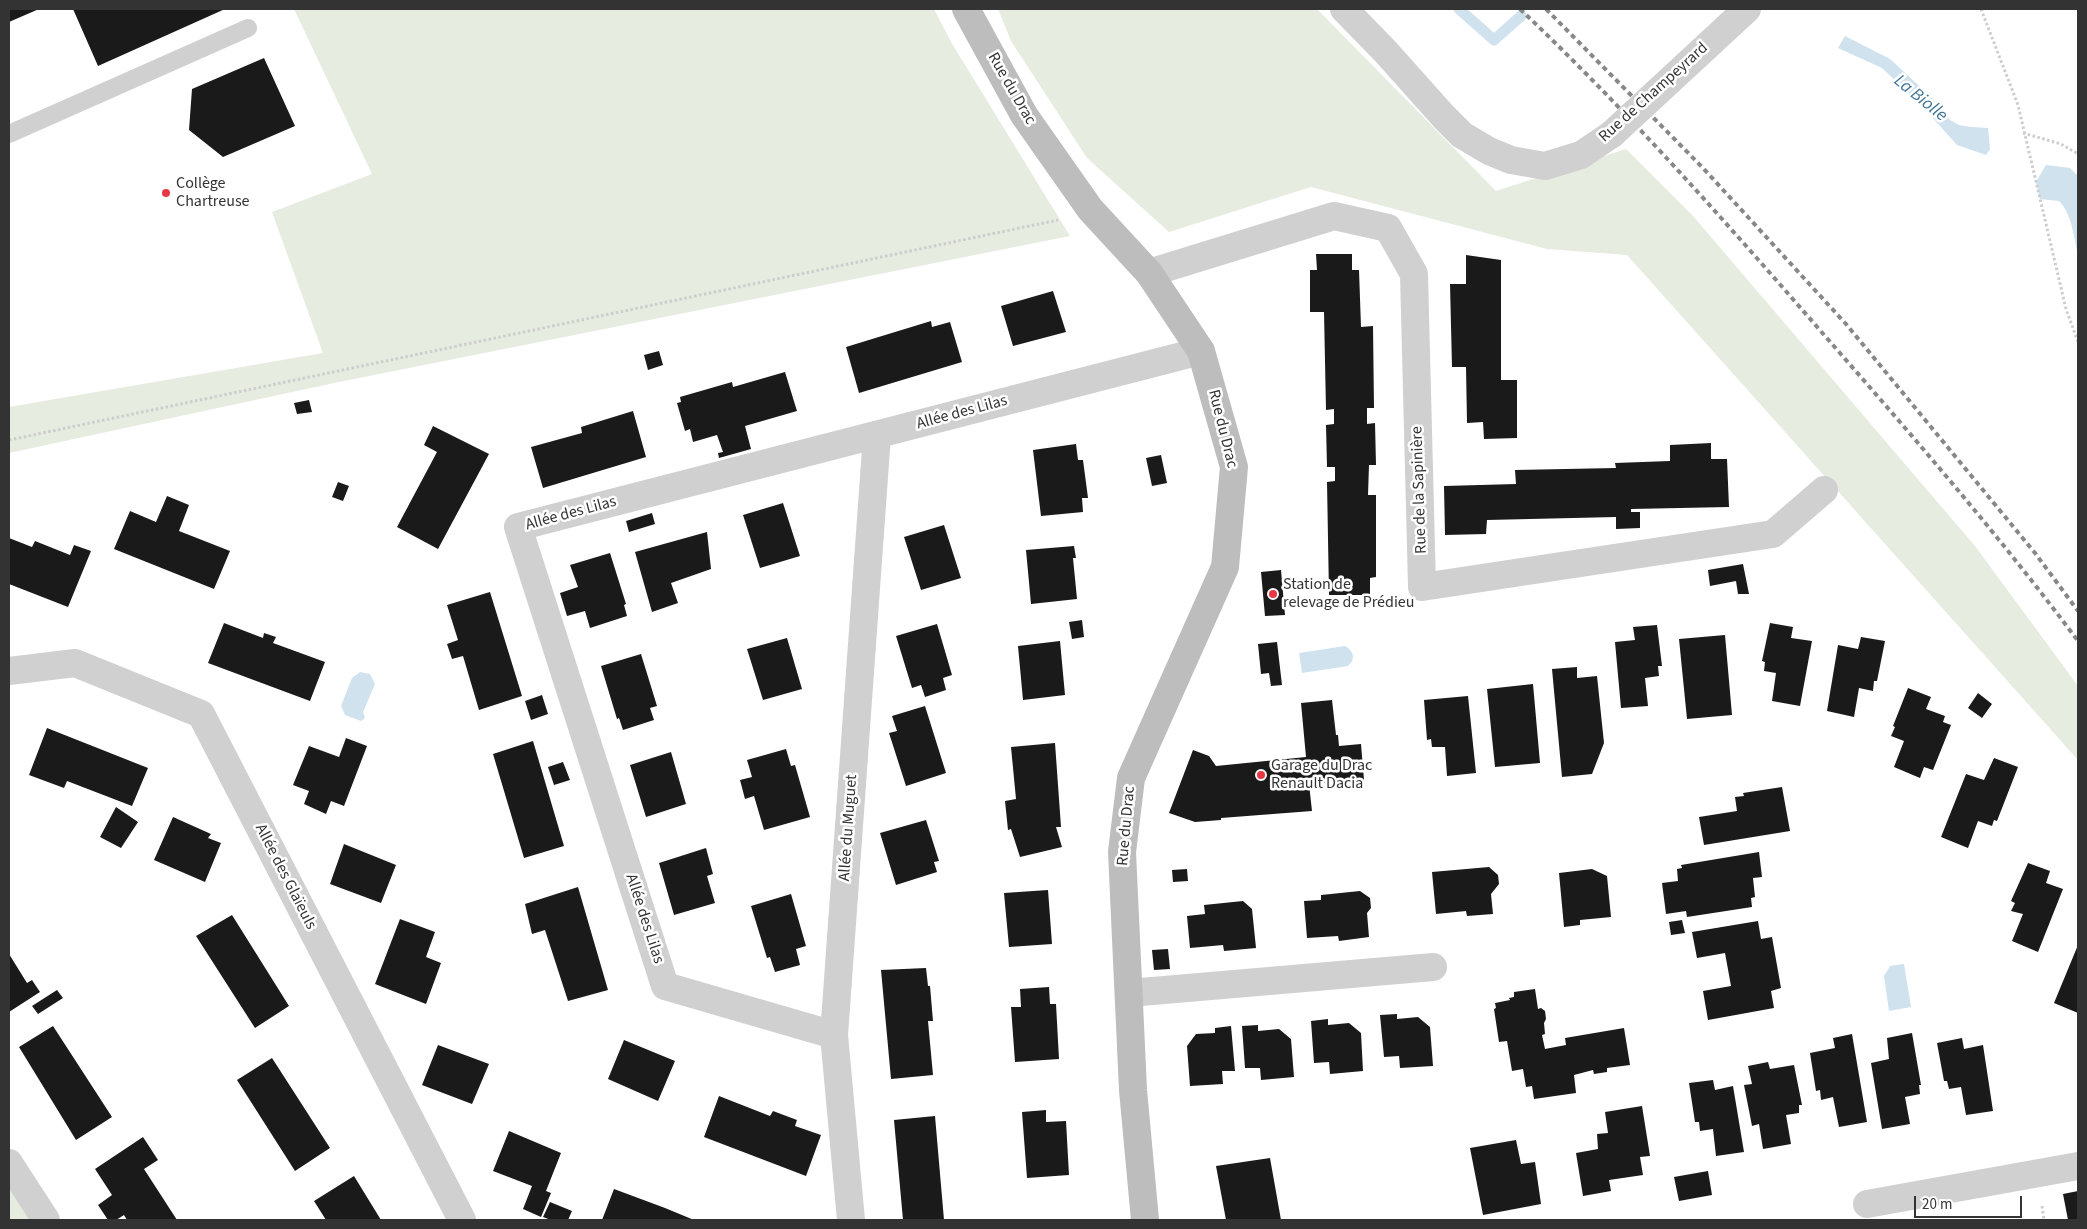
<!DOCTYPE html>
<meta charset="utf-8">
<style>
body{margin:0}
#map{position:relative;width:2087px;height:1229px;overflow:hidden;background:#fff;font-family:"Source Sans 3",sans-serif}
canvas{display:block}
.frame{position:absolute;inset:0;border:10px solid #333;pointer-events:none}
.scale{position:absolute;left:1914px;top:1196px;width:108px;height:22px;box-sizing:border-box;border:2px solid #333;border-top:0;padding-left:6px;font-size:15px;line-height:18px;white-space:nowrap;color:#333;-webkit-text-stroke:4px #fff;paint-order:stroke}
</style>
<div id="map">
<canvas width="2087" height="1229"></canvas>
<div class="frame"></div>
<div class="scale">20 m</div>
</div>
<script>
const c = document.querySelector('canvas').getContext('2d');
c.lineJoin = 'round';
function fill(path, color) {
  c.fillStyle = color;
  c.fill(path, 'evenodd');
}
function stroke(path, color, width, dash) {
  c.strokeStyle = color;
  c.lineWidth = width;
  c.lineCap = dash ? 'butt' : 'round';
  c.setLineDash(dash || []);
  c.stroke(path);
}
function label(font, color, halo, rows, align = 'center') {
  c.font = font + ' "Source Sans 3",sans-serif';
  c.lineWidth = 5;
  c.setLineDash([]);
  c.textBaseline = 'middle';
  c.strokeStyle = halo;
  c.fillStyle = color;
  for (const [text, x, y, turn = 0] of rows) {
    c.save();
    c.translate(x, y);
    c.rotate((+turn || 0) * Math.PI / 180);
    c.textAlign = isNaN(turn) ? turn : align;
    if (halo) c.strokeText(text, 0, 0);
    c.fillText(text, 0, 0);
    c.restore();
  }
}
fill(new Path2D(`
 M294,9H934L951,42L1070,236L334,383L9,453V407L323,353L272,212L372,174Z
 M998,9H1317L1496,191L1626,149L1693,216L1975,546L2078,686V760L1627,255L1547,249L1311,187L1169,232L1087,158L1011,41Z
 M9,1163L46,1220H9Z`), '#e6ecdf');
fill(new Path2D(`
 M1845,36L1890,59L1930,96L1950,120L1959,125L1971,127L1988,128L1990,149L1986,155L1957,145L1922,106L1882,68L1838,48Z
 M2046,165L2070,168L2078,176V255C2074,238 2072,214 2059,201L2040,199L2036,182Z
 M1345,646C1354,651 1356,659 1348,666L1302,673L1299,653Z
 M360,672L370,674L375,684L363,712L365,718L361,721L345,715L341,706L352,678Z
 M1904,964L1911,1007L1889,1011L1884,976L1890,966Z`), '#cfe2ee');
stroke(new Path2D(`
 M1459,9L1494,40L1521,16`), '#cfe2ee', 11);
fill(new Path2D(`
 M9,9H39L9,22Z
 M73,9H225L98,66Z
 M264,58L295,126L223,157L189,130L192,89Z
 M1316,254H1352V270H1359L1361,327L1373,326L1374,408H1367V424L1375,423L1376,465H1369L1368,495H1376V577L1370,578V595H1329L1327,482L1335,481V467H1327L1326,425L1334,424V409L1326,410L1324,312H1310V270H1317Z
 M1466,255L1501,260V380H1517V438L1484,439L1483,422L1467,423L1466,367H1452L1450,284H1466Z
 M1053,291L1066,332L1013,346L1001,306Z
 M931,321L932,327L950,322L962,362L859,393L846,347Z
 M659,351L663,365L648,370L644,355Z
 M785,372L797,411L745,426L751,449L719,458L718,453L723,452L717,435L693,442L690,429L685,431L677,403L681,402L680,397L732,382L733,387Z
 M309,400L312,412L297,414L294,403Z
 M633,411L646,457L543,488L531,447L582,433L581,427Z
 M433,426L489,454L438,549L397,527L437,452L424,445Z
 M1711,443V459H1727L1729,507L1631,509V512H1640V528L1616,529V517L1487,520L1486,534L1445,535L1444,486L1516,484L1515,470L1616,468L1615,463L1670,461V445Z
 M1076,444L1078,460H1083L1088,498H1082L1083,512L1041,516L1033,450Z
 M1161,455L1167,483L1152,486L1146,458Z
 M338,482L349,486L343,501L332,497Z
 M167,496L189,505L179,531L230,551L214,589L114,549L130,511L156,522Z
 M783,503L800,556L760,568L743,515Z
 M652,513L655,524L629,532L626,521Z
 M944,525L961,578L921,590L904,537Z
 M707,532L711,569L671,583L678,603L652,612L635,552Z
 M9,538L32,547L35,541L70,555L74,545L91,551L68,607L9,584Z
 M1074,546L1076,558H1073L1077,599L1031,604L1026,550Z
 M610,553L626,604L624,605L627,616L590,628L585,611L567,616L560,593L578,587L570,565Z
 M1743,564L1749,594H1738L1736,581L1710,586L1708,570Z
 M1281,570L1285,615L1265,616L1261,572Z
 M490,592L522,696L479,710L463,656L452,659L447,644L458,640L447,605Z
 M1082,620L1084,637L1072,639L1069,622Z
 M224,623L263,638L264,633L276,637L273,643L325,662L310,701L208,663Z
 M1770,623L1793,627L1791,638L1812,641L1800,706L1772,701L1776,673L1764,671L1765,662L1762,661Z
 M937,624L952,675L943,678L946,690L925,697L921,685L912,688L896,636Z
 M1657,625L1662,666H1658L1659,676L1645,678L1648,706L1621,708L1615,642L1635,640L1633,627Z
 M1725,635L1732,715L1687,719L1679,639Z
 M1861,637L1885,641L1877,681H1874L1873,691L1859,688L1854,717L1827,711L1838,645L1858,649Z
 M787,638L802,689L763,700L747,649Z
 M1060,641L1065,695L1023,700L1018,646Z
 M1277,642L1282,685L1271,686L1269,673L1261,674L1258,644Z
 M641,654L657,706L650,708L654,720L623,730L619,718L617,719L601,666Z
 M1577,667V678L1597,676L1604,743L1592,774L1562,777L1552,669Z
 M1533,684L1540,763L1495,767L1487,689Z
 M1908,688L1931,697L1926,709L1945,716L1943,722L1951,725L1933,770L1924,767L1920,778L1894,767L1904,741L1891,736L1895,727L1893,726Z
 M1978,693L1992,704L1982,718L1968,708Z
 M542,695L548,714L531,720L525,701Z
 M1468,696L1476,773L1447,776L1445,747H1432L1431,739L1427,740L1424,700Z
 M1332,700L1336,735H1338L1339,746L1361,744L1364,780L1309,784L1312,811L1221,818V820L1195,822L1169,813L1193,750L1209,756L1216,766L1306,757L1301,703Z
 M925,706L946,773L906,786L889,733L897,731L892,716Z
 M47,728L148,768L132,806L67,781L64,788L29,775Z
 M346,738L367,746L344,806L331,801L326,814L304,804L309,791L293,785L309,746L339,757Z
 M533,741L564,846L524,858L493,754Z
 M1055,743L1061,827H1056L1062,847L1020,857L1011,829L1008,830L1005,801L1016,799L1011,747Z
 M786,749L791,766L795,765L810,817L764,830L754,796L745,799L740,780L752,777L747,760Z
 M671,752L686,804L646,817L630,765Z
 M1994,758L2018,767L1997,821L1994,820L1992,826L1978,821L1968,848L1941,837L1966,774L1984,780Z
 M563,762L570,780L554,785L548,767Z
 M1782,787L1790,831L1704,845L1699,817L1737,811L1735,797L1744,796L1743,793Z
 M116,807L138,822L121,848L100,837Z
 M173,817L211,834L208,838L221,843L205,882L154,860Z
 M926,820L939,861L934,862L937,872L896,885L880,833Z
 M344,844L396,865L381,903L330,884Z
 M706,848L713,874L707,876L715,903L674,915L659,863Z
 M1759,852L1762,877L1753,878L1755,897L1751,898L1752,907L1687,917L1686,911L1666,914L1662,883L1678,881L1677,869L1682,868L1681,865Z
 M2028,863L2050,871L2046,883L2063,889L2038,952L2012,941L2023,914L2011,911L2015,903L2011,901Z
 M1489,867L1498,875L1499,884L1491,894L1493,914L1467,916L1466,911L1436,914L1432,872Z
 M1187,869L1188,881L1173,882L1172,870Z
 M1592,869L1607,876L1611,917L1580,920V925L1564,927L1559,873Z
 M578,887L608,990L568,1001L545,930L532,934L525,904Z
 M1048,890L1052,944L1009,947L1004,893Z
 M1360,891L1370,898L1371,908L1367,913L1369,937L1339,941L1338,936L1307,938L1304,901L1321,900V895Z
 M791,894L806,946L796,949L800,965L775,972L770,957L767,958L751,906Z
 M1243,901L1252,909L1256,948L1224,951L1223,945L1190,948L1187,916L1205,914L1204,905Z
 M232,915L289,1006L255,1028L196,936Z
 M400,919L435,932L426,957L441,963L426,1004L375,984Z
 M1682,920L1685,933L1671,935L1669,922Z
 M1758,921L1761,939L1772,937L1781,988L1771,991L1774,1008L1708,1020L1703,991L1731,986L1725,953L1697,958L1692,932Z
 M2078,945V1013L2054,1003Z
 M1168,949L1170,969L1154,970L1152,950Z
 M9,954L27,983L32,980L40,992L9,1012Z
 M926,968L928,986H930L933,1021H928L933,1075L891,1079L881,970Z
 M1049,987L1050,1004H1056L1059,1059L1015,1062L1011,1007H1021L1020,989Z
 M1535,989L1538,1009L1541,1008L1545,1011L1546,1019L1544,1023L1545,1034L1542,1035L1545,1049L1566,1045L1565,1038L1624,1028L1630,1065L1607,1068V1072L1594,1074L1593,1070L1574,1075L1576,1093L1534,1099L1532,1086L1526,1087L1523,1069L1512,1071L1507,1041L1499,1042L1494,1009L1496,1008L1495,1003L1510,1000L1509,998L1514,997V992Z
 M57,990L63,998L38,1014L32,1006Z
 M1397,1014V1019L1418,1017L1430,1027L1433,1066L1400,1068L1399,1056L1384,1057L1380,1015Z
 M1328,1019V1025L1349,1023L1361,1033L1363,1071L1330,1074L1329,1062L1314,1063L1311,1021Z
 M1258,1025V1031L1279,1029L1291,1039L1294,1077L1261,1080L1260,1068H1245L1242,1026Z
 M53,1026L112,1117L76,1140L19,1047Z
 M1231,1026L1235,1071H1222L1223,1084L1190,1086L1187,1046L1196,1034L1215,1033V1028Z
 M1912,1033L1921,1085H1919L1920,1094L1905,1097L1910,1124L1882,1129L1871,1063L1889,1059L1887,1038Z
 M1852,1034L1867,1122L1839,1127L1833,1097L1821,1100L1820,1090L1816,1091L1810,1053L1835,1048L1833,1038Z
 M1962,1038L1964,1049L1983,1045L1993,1111L1966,1115L1961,1087L1949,1089L1947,1081H1944L1937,1043Z
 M624,1040L675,1061L658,1101L608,1079Z
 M438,1045L489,1064L472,1104L422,1085Z
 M272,1058L330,1148L295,1171L237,1080Z
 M1768,1062L1770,1069L1794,1065L1802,1105H1799V1113L1786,1115L1791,1144L1763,1149L1759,1124L1752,1126L1744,1085L1752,1084L1748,1066Z
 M1713,1080L1715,1090L1733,1086L1744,1152L1716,1156L1713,1129L1700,1131L1699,1122H1695L1689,1083Z
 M719,1096L770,1116L773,1111L797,1120L795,1126L821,1135L806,1176L704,1137Z
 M1642,1106L1650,1156L1640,1157L1643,1175L1609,1180L1611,1191L1583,1196L1576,1153L1598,1149L1597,1134L1608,1133L1605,1112Z
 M1046,1110V1122L1066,1121L1069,1175L1027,1178L1022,1112Z
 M935,1116L944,1220H903L894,1120Z
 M509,1131L561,1153L546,1191L551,1193L541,1217L523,1209L532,1186L493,1171Z
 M143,1137L158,1160L144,1169L177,1220H127L124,1215L116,1220H108L98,1205L112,1195L95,1169Z
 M1516,1140L1521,1164L1535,1162L1541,1204L1483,1215L1470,1148Z
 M1270,1158L1281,1220H1226L1216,1166Z
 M1708,1171L1712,1195L1679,1201L1674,1177Z
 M354,1176L381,1220H326L314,1201Z
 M614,1189L665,1208L694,1220H602Z
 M2078,1191V1220H2068L2063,1194Z
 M550,1202L572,1211L568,1220H551L543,1217Z`), '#1a1a1a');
stroke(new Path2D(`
 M1981,9L2018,105L2066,309L2078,342
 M2023,133L2061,144L2078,154
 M9,440L1058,220
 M2042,1206L2044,1220`), '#cdcdcd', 3, [2.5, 2.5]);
stroke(new Path2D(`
 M9,134L248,28`), '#d0d0d0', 18);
stroke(new Path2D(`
 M1344,9L1385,51L1444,117L1462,135L1489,151L1511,160L1545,166L1581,155L1612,134
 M1149,273L1334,216L1388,228L1414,274L1422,587L1773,534L1824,490
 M9,671L75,663L201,714L462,1220
 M1129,993L1433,967
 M834,1035L665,986L518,527L1201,351
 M9,1163L46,1220
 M1867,1204L2078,1166
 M851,1220L834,1035L877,435`), '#d0d0d0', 28);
stroke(new Path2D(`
 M966,9L1024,115L1090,209L1149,273L1201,351L1234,467L1225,567L1131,778L1122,852L1133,1090L1145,1220`), '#bdbdbd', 28);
stroke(new Path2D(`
 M1520,9C1631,114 1732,229 1832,344C1917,441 2001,538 2078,641
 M1546,9L1703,168L1846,324L2035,553L2078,611`), '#888', 4, [5, 4]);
stroke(new Path2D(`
 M1612,134L1747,9`), '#d0d0d0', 28);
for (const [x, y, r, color] of [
 [166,193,5,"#e63946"],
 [1273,594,5,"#e63946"],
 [1261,775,5,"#e63946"]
]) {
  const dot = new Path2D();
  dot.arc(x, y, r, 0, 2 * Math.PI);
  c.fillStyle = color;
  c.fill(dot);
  stroke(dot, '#fff', 2);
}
label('16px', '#333', '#fff', [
 ["Rue du Drac",1011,89,60],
 ["Rue de Champeyrard",1654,93,-42],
 ["Allée des Lilas",962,413,-15],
 ["Rue du Drac",1222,429,76],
 ["Rue de la Sapinière",1420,490,-92],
 ["Allée des Lilas",571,514,-15],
 ["Rue du Drac",1127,826,-85],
 ["Allée du Muguet",849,828,-86],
 ["Allée des Glaïeuls",285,877,63],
 ["Allée des Lilas",644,919,72]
]);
label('16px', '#333', '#fff', [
 ["Collège",176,184],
 ["Chartreuse",176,202],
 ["Station de",1283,585],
 ["relevage de Prédieu",1283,603],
 ["Garage du Drac",1271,766],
 ["Renault Dacia",1271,784]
], 'left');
label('italic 18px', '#3f7597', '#fff', [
 ["La Biolle",1920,99,39]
]);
</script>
